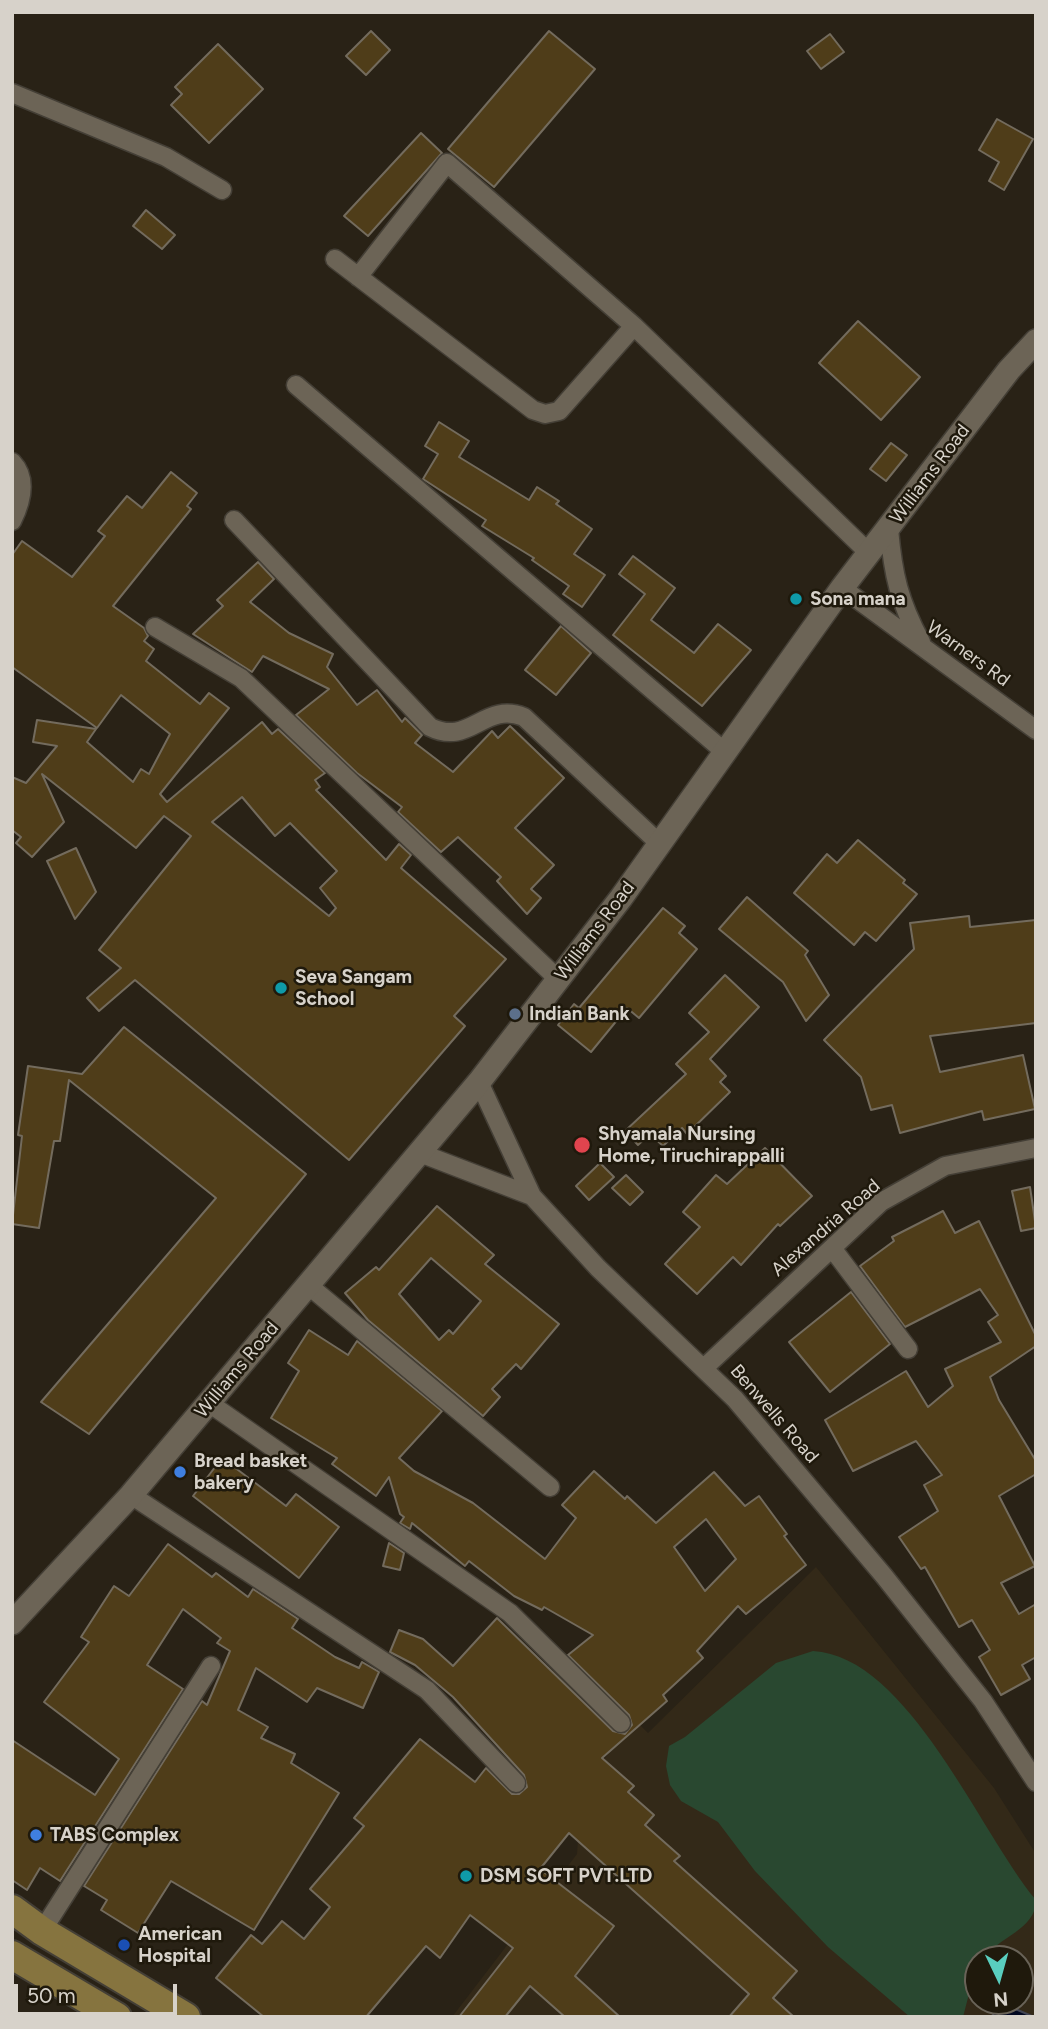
<!DOCTYPE html>
<style>
body{margin:0}
#map{position:relative;width:1048px;height:2029px;overflow:hidden;background:#292216;font-family:Figtree,sans-serif}
canvas{display:block}
.frame{position:absolute;inset:0;border:14px solid #d7d2ca;pointer-events:none}
.north{position:absolute;left:964px;top:1945px;width:70px;height:70px;box-sizing:border-box;background:#1f190c;border:2px solid #696358;border-radius:50%;rotate:175deg;font-size:19px;font-weight:700;line-height:28px;text-align:center;color:#d7d2ca}
.north::after{content:'';display:block;margin:auto;width:24px;height:32px;background:#59cebf;clip-path:polygon(50% 0,100% 100%,50% 72%,0 100%)}
.scale{position:absolute;left:14px;top:1984px;width:163px;height:32px;box-sizing:border-box;border:4px solid #d7d2ca;border-top:0;padding-left:9px;font-size:21px;line-height:24px;white-space:nowrap;color:#d7d2ca;-webkit-text-stroke:5px #1f190c;paint-order:stroke}
</style>
<div id="map">
<canvas width="1048" height="2029"></canvas>
<div class="frame"></div>
<div class="north">N</div>
<div class="scale">50 m</div>
</div>
<script>
const c = document.querySelector('canvas').getContext('2d');
c.lineJoin = 'round';
function fill(path, color) {
  c.fillStyle = color;
  c.fill(path, 'evenodd');
}
function stroke(path, color, width, dash) {
  c.strokeStyle = color;
  c.lineWidth = width;
  c.lineCap = dash ? 'butt' : 'round';
  c.setLineDash(dash || []);
  c.stroke(path);
}
function label(font, color, halo, rows, align = 'center') {
  c.font = font + ' Figtree,sans-serif';
  c.lineWidth = 5;
  c.setLineDash([]);
  c.textBaseline = 'middle';
  c.strokeStyle = halo;
  c.fillStyle = color;
  for (const [text, x, y, turn = 0] of rows) {
    c.save();
    c.translate(x, y);
    c.rotate((+turn || 0) * Math.PI / 180);
    c.textAlign = isNaN(turn) ? turn : align;
    if (halo) c.strokeText(text, 0, 0);
    c.fillText(text, 0, 0);
    c.restore();
  }
}
fill(new Path2D(`
 M816,1567L994,1788L1036,1854V2017H452L577,1854L578,1839L555,1818L636,1721L648,1733ZM978,1959H1020V2001H978Z`), '#332918');
fill(new Path2D(`
 M813,1651C908,1656 980,1833 1036,1900C1036,1930 998,1937 983,1959H978L963,2017H910L828,1947L755,1871L718,1822L681,1801L670,1785L666,1766L669,1746L685,1737L776,1663Z`), '#294830');
const water = new Path2D(`
 M999,2002L1034,2017H992Z`);
fill(water, '#010720');
stroke(water, '#414453', 2);
const building = new Path2D(`
 M371,31L390,50L366,75L346,56Z
 M549,31L595,69L494,187L448,149Z
 M830,34L844,52L821,69L807,51Z
 M218,44L263,89L209,143L171,105L182,94L175,87Z
 M997,119L1033,139L1004,190L989,181L999,162L979,150Z
 M421,133L442,153L368,236L344,216Z
 M146,210L175,235L162,249L133,226Z
 M858,321L920,377L881,420L819,363Z
 M439,422L469,441L459,457L529,500L537,487L559,501L556,504L592,529L574,554L605,575L582,607L563,594L569,586L532,560L534,558L482,526L486,520L423,479L438,454L425,446Z
 M891,443L907,455L886,481L870,469Z
 M171,472L197,493L187,506L191,509L113,606L144,628L148,636L144,641L154,649L146,661L200,704L209,693L229,708L160,794L167,802L262,722L272,734L278,729L325,773L315,780L320,787L316,790L386,860L399,844L411,855L401,868L506,959L454,1016L465,1026L349,1160L135,980L99,1011L87,998L121,968L99,950L191,836L164,816L136,848L42,774L64,822L32,857L16,843L21,837L12,830V777L26,783L57,746L33,742L37,720L96,729L87,742L133,782L141,769L149,774L170,734L121,695L97,728L12,667V555L22,541L72,577L105,536L98,531L127,496L142,508ZM242,797L275,836L290,823L337,871L320,888L336,908L329,916L212,822Z
 M633,556L675,588L651,620L694,653L718,624L751,650L702,706L613,635L645,594L619,574Z
 M258,562L274,579L250,602L289,633L333,654L327,667L357,705L377,690L402,722L405,718L422,735L415,743L453,772L492,731L498,738L510,726L564,778L515,828L554,865L531,889L541,898L527,914L497,881L501,877L458,837L441,852L398,812L402,807L357,773L296,715L329,689L263,656L252,672L193,634L223,606L217,600Z
 M561,626L591,653L556,695L525,670Z
 M858,840L905,880L903,883L917,894L876,941L865,932L854,945L794,893L827,854L837,863Z
 M76,848L96,892L75,919L47,861Z
 M747,897L808,951L805,955L829,995L806,1021L783,982L719,929Z
 M663,908L685,926L679,933L697,949L639,1018L627,1008L591,1052L558,1025L574,1004L579,1008Z
 M969,916L970,927L1036,920V1023L930,1036L940,1072L1023,1055L1035,1109L984,1120L982,1111L900,1133L892,1105L871,1110L861,1077L824,1040L914,949L910,923Z
 M725,975L759,1007L710,1059L726,1076L720,1082L730,1092L687,1134L682,1128L663,1146L650,1134L638,1145L625,1131L686,1074L676,1064L709,1032L689,1013Z
 M124,1027L306,1174L89,1434L41,1402L216,1198L69,1080L60,1141H54L39,1228L12,1224L22,1136L18,1135L28,1066L82,1074Z
 M765,1148L812,1196L780,1226L778,1224L741,1265L733,1257L697,1294L665,1264L700,1227L683,1212L716,1175L727,1184Z
 M600,1163L614,1177L589,1200L576,1186Z
 M626,1175L643,1192L630,1205L612,1188Z
 M1030,1187L1036,1228L1021,1231L1012,1191Z
 M437,1206L494,1255L485,1264L559,1324L521,1369L516,1364L492,1389L500,1397L483,1416L368,1320L345,1293L376,1267L379,1270ZM431,1258L481,1301L453,1334L449,1330L439,1340L399,1294Z
 M943,1211L955,1233L979,1221L1036,1336V1346L990,1377L999,1400L1036,1461V1474L999,1496L1035,1566L1001,1583L1019,1614L1036,1604V1657L1022,1665L1030,1679L1001,1695L979,1657L990,1650L972,1620L959,1627L925,1567L921,1569L899,1537L938,1511L924,1485L942,1475L916,1441L853,1471L825,1420L906,1371L928,1407L953,1386L945,1369L1001,1342L988,1322L998,1315L980,1289L905,1327L860,1266L894,1241L892,1237Z
 M851,1292L890,1344L830,1392L789,1342Z
 M309,1330L348,1355L357,1341L442,1411L399,1458L414,1471L473,1503L545,1559L576,1518L562,1505L594,1471L625,1499L627,1496L656,1523L714,1472L745,1506L759,1496L787,1534L784,1536L806,1565L746,1614L738,1606L697,1651L703,1658L663,1695L667,1701L602,1758L634,1786L628,1792L654,1815L645,1825L680,1856L674,1861L797,1971L773,1998L794,2017H729L749,1994L569,1833L540,1869L614,1926L575,1976L620,2017H565L530,1986L505,2017H459L513,1948L470,1915L440,1958L426,1946L366,2017H264L216,1978L251,1935L262,1944L282,1921L304,1939L330,1907L310,1889L364,1826L354,1818L420,1739L475,1782L486,1768L512,1794H519L527,1787L524,1775L453,1697L415,1665L390,1652L399,1630L423,1639L453,1666L497,1618L613,1731L625,1734L632,1725L629,1715L568,1655L593,1635L544,1607L542,1610L514,1596L469,1561L465,1566L412,1523L410,1529L400,1523L404,1517L400,1514L389,1477L376,1496L332,1464L337,1458L271,1418L299,1371L288,1363ZM706,1519L736,1559L705,1591L674,1547Z
 M222,1458L286,1506L296,1494L339,1527L299,1578L193,1496Z
 M389,1543L404,1553L400,1570L383,1566Z
 M168,1544L212,1577L216,1573L248,1597L253,1589L298,1619L292,1628L335,1657L359,1668L362,1662L379,1672L363,1708L317,1688L307,1702L256,1668L238,1710L268,1727L261,1738L295,1754L291,1763L339,1793L254,1930L171,1881L138,1933L101,1910L107,1900L84,1886L202,1701L207,1705L230,1651L217,1643L221,1638L183,1609L147,1665L183,1689L60,1881L40,1868L27,1890L12,1880V1740L95,1795L119,1759L44,1702L89,1642L81,1637L114,1586L129,1596Z`);
fill(building, '#4f3d19');
stroke(building, '#736b5d', 2);
const minor = new Path2D(`
 M12,93L166,157L222,190
 M335,259L533,410L545,414L559,411L634,326
 M358,277L447,163L634,326L869,553
 M296,385L726,753
 M12,462C28,479 21,503 12,521
 M234,520L430,727C470,747 484,701 524,717L660,844
 M889,529C893,575 899,601 921,642
 M842,588L1036,730
 M155,627L241,678L558,979
 M479,1082L532,1196L598,1268L735,1399L884,1576L983,1701L1036,1782
 M420,1153L532,1196
 M832,1248L908,1349
 M308,1285L550,1487
 M705,1367L881,1202L945,1166L1036,1148
 M209,1403L510,1613L621,1723
 M131,1495L427,1690L516,1783
 M42,1931L211,1666`);
const tertiary = new Path2D(`
 M12,1623L131,1495L479,1082L621,898L842,588L1009,370L1036,341`);
const primary = new Path2D(`
 M12,1909L42,1931L186,2017
 M12,1955L117,2017`);
stroke(minor, '#443f36', 21);
stroke(tertiary, '#443f36', 26);
stroke(primary, '#443f36', 32);
stroke(minor, '#6c6456', 18);
stroke(tertiary, '#6c6456', 23);
stroke(primary, '#86743f', 28);
for (const [x, y, r, color] of [
 [796,599,7,"#0f9aa8"],
 [281,988,7,"#0f9aa8"],
 [515,1014,7,"#5c6f8a"],
 [582,1145,9,"#e0444e"],
 [180,1472,7,"#3f7fe0"],
 [36,1835,7,"#3f7fe0"],
 [466,1876,7,"#0f9aa8"],
 [124,1945,7,"#1a4fb4"]
]) {
  const dot = new Path2D();
  dot.arc(x, y, r, 0, 2 * Math.PI);
  c.fillStyle = color;
  c.fill(dot);
  stroke(dot, '#1f190c', 2.5);
}
label('19px', '#d7d2ca', '#1f190c', [
 ["Williams Road",930,474,-53],
 ["Warners Rd",968,654,36],
 ["Williams Road",595,931,-53],
 ["Alexandria Road",826,1228,-41],
 ["Williams Road",237,1370,-50],
 ["Benwells Road",774,1414,49]
]);
label('bold 19px', '#d7d2ca', '#1f190c', [
 ["Sona mana",810,599],
 ["Seva Sangam",295,977],
 ["School",295,999],
 ["Indian Bank",529,1014],
 ["Shyamala Nursing",598,1134],
 ["Home, Tiruchirappalli",598,1156],
 ["Bread basket",194,1461],
 ["bakery",194,1483],
 ["TABS Complex",50,1835],
 ["DSM SOFT PVT.LTD",480,1876],
 ["American",138,1934],
 ["Hospital",138,1956]
], 'left');
</script>
